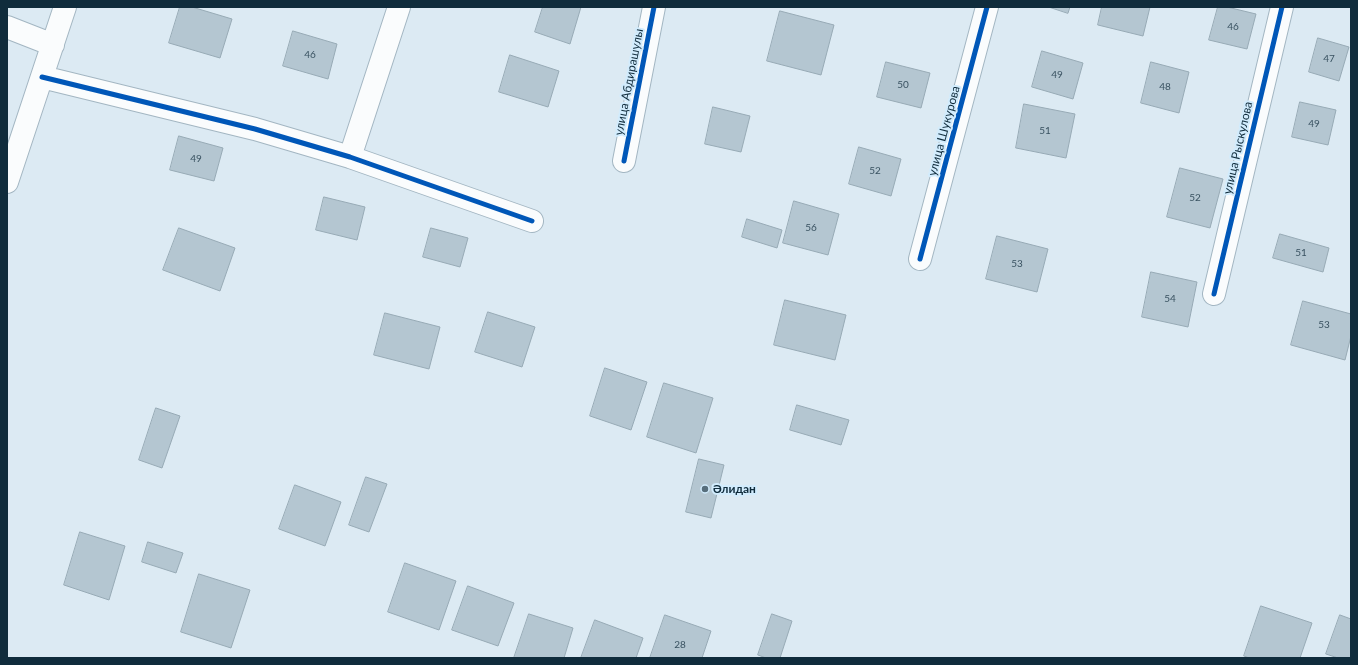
<!DOCTYPE html>
<meta charset="utf-8">
<style>
body{margin:0}
#map{position:relative;width:1358px;height:665px;overflow:hidden;background:#dceaf3;font-family:Lato,sans-serif}
canvas{display:block}
.frame{position:absolute;inset:0;border:8px solid #102c3c;pointer-events:none}
</style>
<div id="map">
<canvas width="1358" height="665"></canvas>
<div class="frame"></div>
</div>
<script>
const c = document.querySelector('canvas').getContext('2d');
c.lineJoin = 'round';
function fill(path, color) {
  c.fillStyle = color;
  c.fill(path, 'evenodd');
}
function stroke(path, color, width, dash) {
  c.strokeStyle = color;
  c.lineWidth = width;
  c.lineCap = dash ? 'butt' : 'round';
  c.setLineDash(dash || []);
  c.stroke(path);
}
function label(font, color, halo, rows, align = 'center') {
  c.font = font + ' Lato,sans-serif';
  c.lineWidth = 4;
  c.setLineDash([]);
  c.textBaseline = 'middle';
  c.strokeStyle = halo;
  c.fillStyle = color;
  for (const [text, x, y, turn = 0] of rows) {
    c.save();
    c.translate(x, y);
    c.rotate((+turn || 0) * Math.PI / 180);
    c.textAlign = isNaN(turn) ? turn : align;
    if (halo) c.strokeText(text, 0, 0);
    c.fillText(text, 0, 0);
    c.restore();
  }
}
const building = new Path2D(`
 M180,7H192L232,19L220,58L169,43Z
 M543,7H581L570,44L535,32Z
 M1049,7H1070L1068,13Z
 M1102,7H1150L1143,36L1098,25Z
 M1218,7H1227L1256,14L1247,49L1209,40Z
 M780,11L834,25L821,75L767,61Z
 M293,31L337,44L328,79L283,66Z
 M1318,38L1349,47L1339,81L1309,72Z
 M1042,51L1083,63L1073,99L1032,87Z
 M510,55L559,71L548,107L499,92Z
 M886,62L930,73L921,108L877,97Z
 M1151,62L1189,72L1179,113L1141,103Z
 M1300,102L1336,110L1328,145L1292,137Z
 M1024,104L1075,114L1066,158L1016,148Z
 M713,107L750,116L741,152L705,144Z
 M179,136L223,148L214,181L170,170Z
 M859,147L901,159L891,196L849,184Z
 M1180,168L1223,179L1210,228L1167,217Z
 M324,197L365,207L357,240L316,230Z
 M794,201L839,214L828,255L783,243Z
 M747,219L782,230L777,248L742,237Z
 M179,228L235,248L220,291L163,270Z
 M431,228L468,238L460,267L423,257Z
 M1280,234L1329,248L1323,272L1273,258Z
 M997,236L1048,249L1037,292L986,279Z
 M1151,272L1197,282L1188,327L1142,317Z
 M785,300L846,315L835,360L774,345Z
 M1303,301L1351,314V336L1345,360L1291,345Z
 M488,312L535,327L522,367L475,352Z
 M385,313L440,327L429,369L374,355Z
 M605,368L647,382L631,430L590,416Z
 M664,383L713,398L696,453L647,437Z
 M797,405L849,420L841,445L790,430Z
 M156,408L180,416L162,468L139,460Z
 M699,459L724,465L711,518L686,512Z
 M366,477L387,484L369,532L349,525Z
 M295,485L341,502L325,546L279,529Z
 M80,532L125,546L109,600L64,585Z
 M148,542L183,553L176,573L142,562Z
 M405,563L456,581L439,630L388,612Z
 M199,574L250,590L231,648L181,632Z
 M468,586L514,603L498,646L452,630Z
 M1261,606L1312,623L1300,658H1249L1244,656Z
 M529,614L573,628L564,658H514Z
 M772,614L792,621L780,658H766L758,655Z
 M665,615L711,631L702,658H650Z
 M1340,615L1351,619V658H1338L1326,654Z
 M595,620L643,638L636,658H581Z`);
fill(building, '#b4c6d1');
stroke(building, '#97aab5', 1);
const minor = new Path2D(`
 M7,27L53,45
 M42,77L255,129L350,157L532,221
 M350,157L399,7
 M624,161L654,7
 M7,182L65,7
 M920,259L987,7
 M1214,294L1282,7`);
stroke(minor, '#a3b6c2', 24);
stroke(minor, '#fafcfd', 22);
stroke(new Path2D(`
 M42,77L255,129L350,157L532,221
 M624,161L654,7
 M920,259L987,7
 M1214,294L1282,7`), '#0057b8', 5);
for (const [x, y, r, color] of [
 [705,489,4,"#576e7c"]
]) {
  const dot = new Path2D();
  dot.arc(x, y, r, 0, 2 * Math.PI);
  c.fillStyle = color;
  c.fill(dot);
  stroke(dot, '#d2ecfd', 1.5);
}
label('10px', '#395261', null, [
 ["46",1233,27],
 ["46",310,55],
 ["47",1329,59],
 ["49",1057,75],
 ["50",903,85],
 ["48",1165,87],
 ["49",1314,124],
 ["51",1045,131],
 ["49",196,159],
 ["52",875,171],
 ["52",1195,198],
 ["56",811,228],
 ["51",1301,253],
 ["53",1017,264],
 ["54",1170,299],
 ["53",1324,325],
 ["28",680,645]
]);
label('12px', '#102c3c', '#d2ecfd', [
 ["улица Абдирашулы",629,82,-79],
 ["улица Шукурова",944,131,-75],
 ["улица Рыскулова",1238,148,-77]
]);
label('bold 12px', '#102c3c', '#d2ecfd', [
 ["Әлидан",713,489]
], 'left');
</script>
